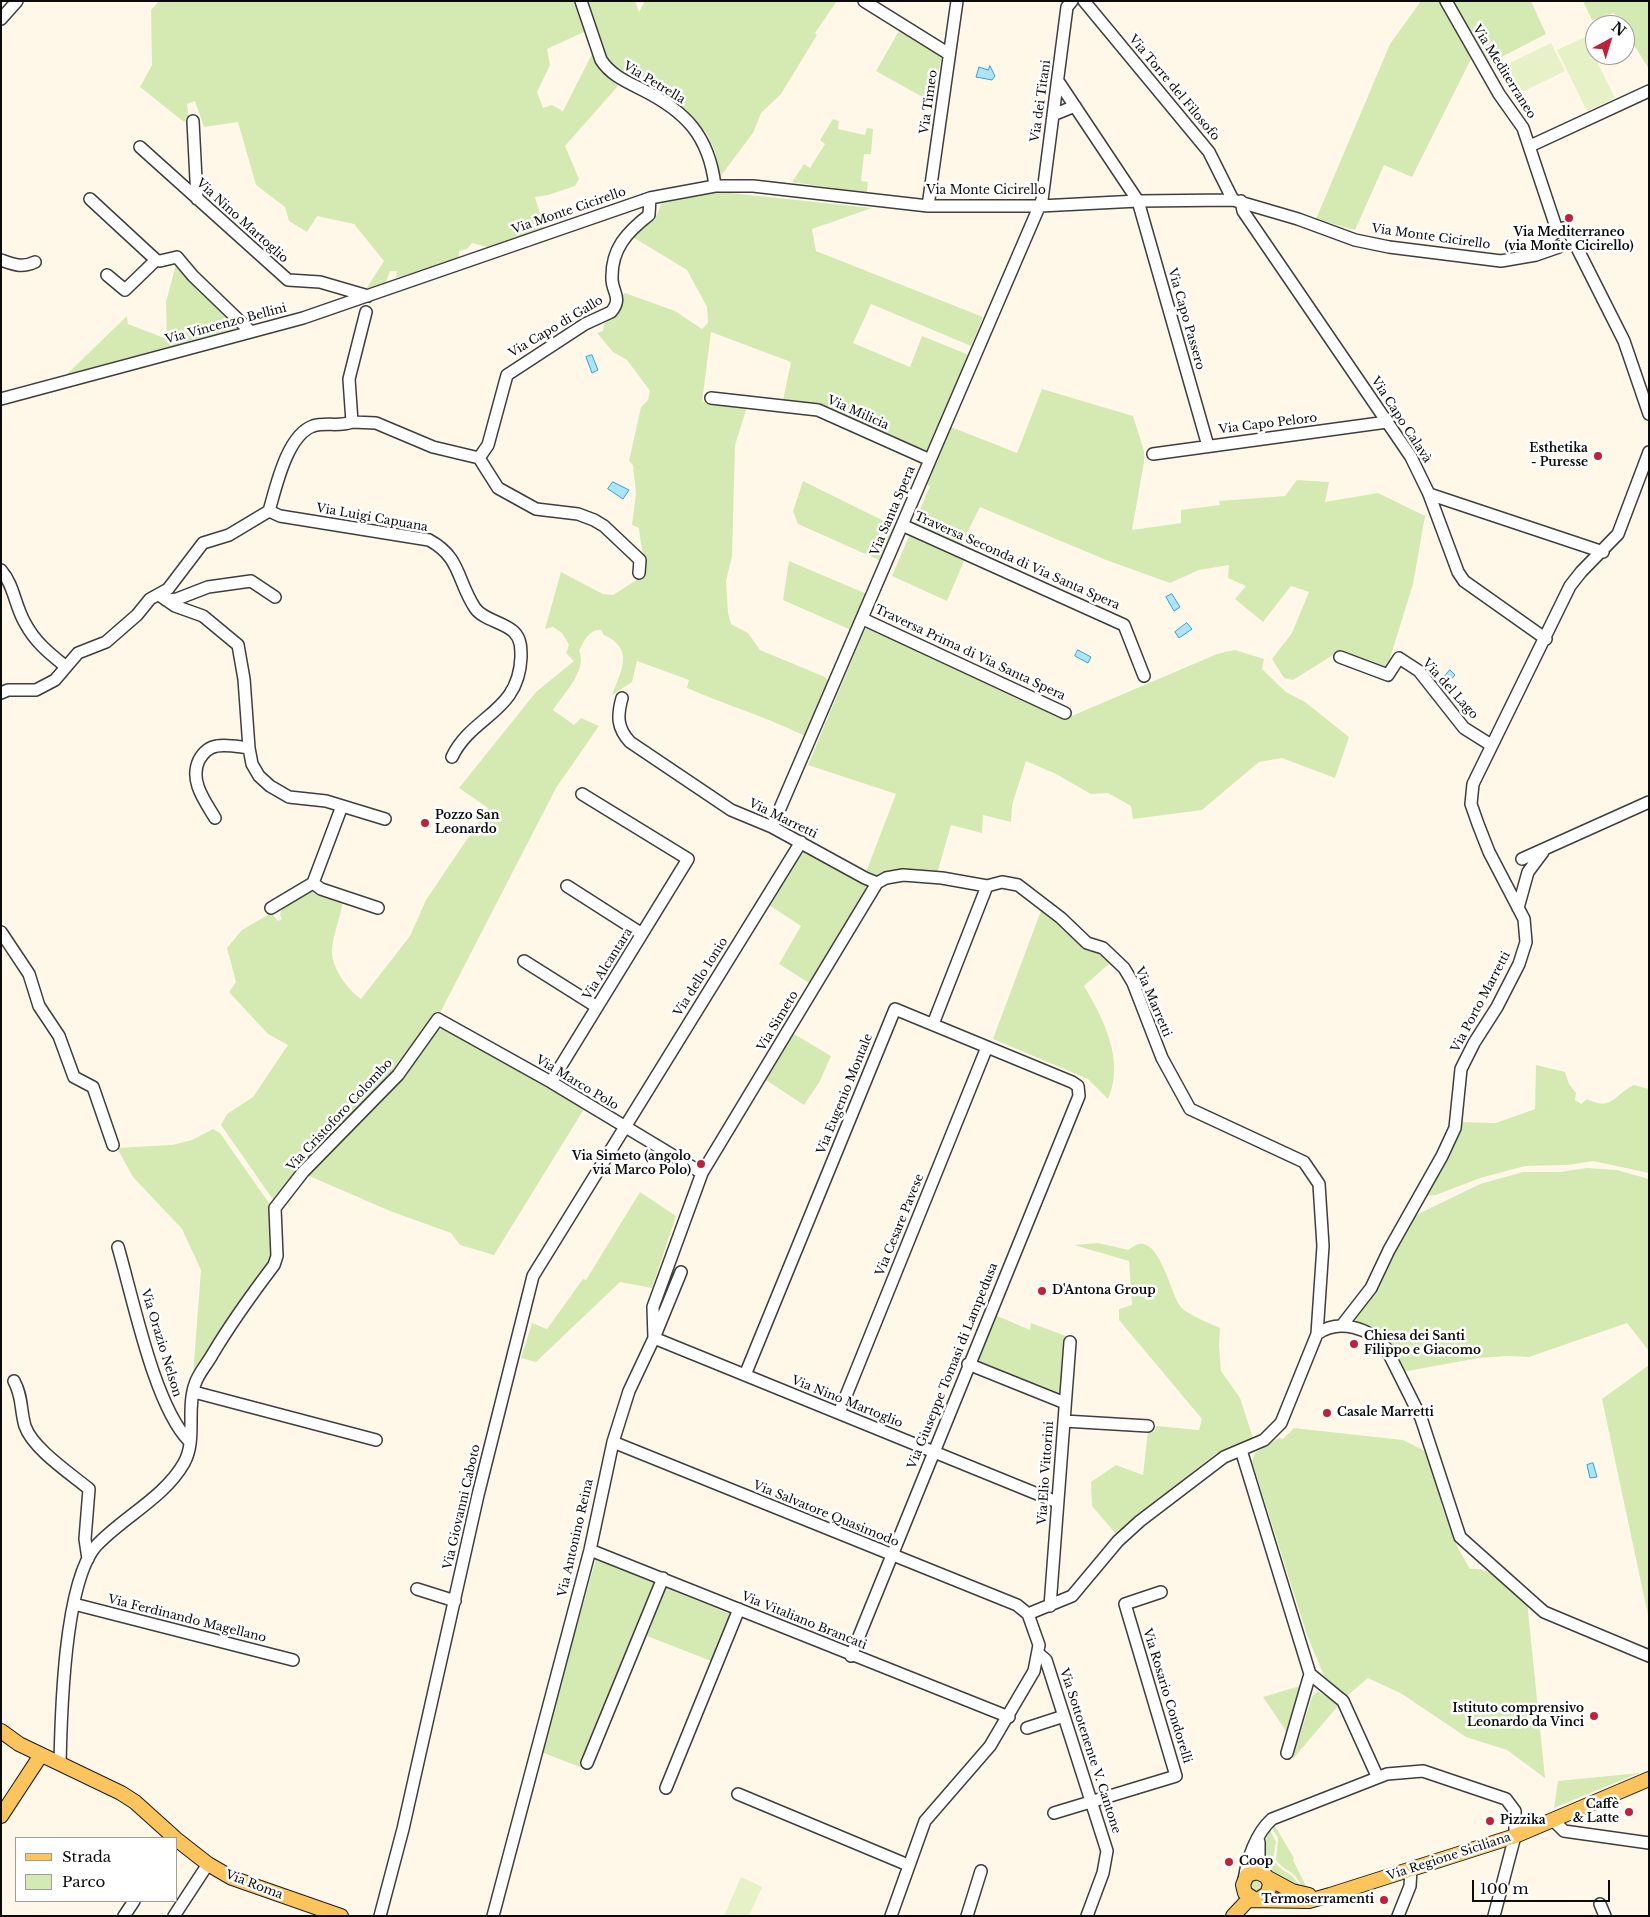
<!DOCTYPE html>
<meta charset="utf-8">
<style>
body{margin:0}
#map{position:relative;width:1650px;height:1917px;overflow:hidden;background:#fff8e9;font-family:"Libre Baskerville",serif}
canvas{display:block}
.frame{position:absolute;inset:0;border:2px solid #0b0b0b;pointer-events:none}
.legend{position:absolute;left:15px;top:1837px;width:162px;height:65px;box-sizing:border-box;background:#fff;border:1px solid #9d9d9d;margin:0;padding:6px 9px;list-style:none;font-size:15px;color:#0b0b0b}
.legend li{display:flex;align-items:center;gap:10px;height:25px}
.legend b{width:25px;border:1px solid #9d9d9d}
.north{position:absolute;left:1585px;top:15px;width:50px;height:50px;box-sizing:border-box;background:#fff;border:1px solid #9d9d9d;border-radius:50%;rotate:39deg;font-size:14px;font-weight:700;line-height:20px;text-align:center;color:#0b0b0b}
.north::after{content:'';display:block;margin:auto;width:18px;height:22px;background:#be2139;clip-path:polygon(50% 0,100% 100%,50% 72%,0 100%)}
.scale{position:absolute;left:1472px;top:1880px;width:138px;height:22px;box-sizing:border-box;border:2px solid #0b0b0b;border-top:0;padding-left:6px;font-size:15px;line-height:18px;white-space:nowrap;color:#0b0b0b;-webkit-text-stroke:4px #fff;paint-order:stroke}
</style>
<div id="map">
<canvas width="1650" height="1917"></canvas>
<div class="frame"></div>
<ul class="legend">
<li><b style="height:6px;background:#fcc45c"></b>Strada</li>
<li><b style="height:14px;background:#d5eab3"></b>Parco</li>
</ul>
<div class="north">N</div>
<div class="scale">100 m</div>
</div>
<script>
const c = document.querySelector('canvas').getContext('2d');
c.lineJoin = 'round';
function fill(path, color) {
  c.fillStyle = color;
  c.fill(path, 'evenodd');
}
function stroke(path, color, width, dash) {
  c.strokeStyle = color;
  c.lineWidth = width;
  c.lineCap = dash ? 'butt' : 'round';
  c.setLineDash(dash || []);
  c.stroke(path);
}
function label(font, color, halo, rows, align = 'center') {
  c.font = font + ' "Libre Baskerville",serif';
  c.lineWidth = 5;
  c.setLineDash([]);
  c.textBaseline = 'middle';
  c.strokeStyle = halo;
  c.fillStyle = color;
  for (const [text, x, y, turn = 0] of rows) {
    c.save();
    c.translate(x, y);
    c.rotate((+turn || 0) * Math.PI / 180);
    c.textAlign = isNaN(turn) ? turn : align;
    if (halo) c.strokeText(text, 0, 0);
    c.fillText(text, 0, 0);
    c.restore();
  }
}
fill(new Path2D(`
 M159,1H575L586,31L547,49L550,65L537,92L543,108L552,105L563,111L593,52L601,69L618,86L565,146L579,179L575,186L548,195L535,197L544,228L490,248L472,243L467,249L459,251V258L396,278L397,271H390L386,282L366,289L384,261L354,224L317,216L307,232L289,221L285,207L256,185L238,122L204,127L195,101L187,104L189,118L184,122L140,87L152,65L151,10Z
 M587,1H635L639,12L645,1H837L815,33L817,35L781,94L761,113L753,133L720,177L715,151L706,132L676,103L619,71L605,56Z
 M1421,1H1440L1471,59L1412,177L1384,165L1355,230L1316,219L1390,44Z
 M1455,1H1531L1546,34L1490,63L1453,2Z
 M1583,1H1649V69L1625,31V25H1621L1614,13L1592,20Z
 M900,29L942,55L933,103L876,71Z
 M833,119L839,121L838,129L865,135L867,128L873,129L871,154H864L861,181L868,182L867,193L792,182L804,164L810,168L825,144L820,140Z
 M721,192L872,208L812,229L816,251L983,317L971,346L871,304L853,343L910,367L922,336L969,355L926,453L820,406L783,400L791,362L711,332L702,402L747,407L735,445L732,556L726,581L728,613L731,624L748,633L760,650L825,677L830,683L805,736C767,717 726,705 687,688L689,680L637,661L632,682L612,695C621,671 635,649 604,635L601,630C589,629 584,641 579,651C588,669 563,695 553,710L574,725L581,718L599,726L556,788L440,1013L437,1011L394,1074L274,1201L221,1125L227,1114L253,1097L288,1045L268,1034L229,992L236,982L227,948L242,930L271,913L278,921L282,919L280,915L282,907C315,887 308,887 343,902C340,917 334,933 332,948C330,966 347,989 361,999L410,936L426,900L488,808L459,788L536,692L574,661L566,653L569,645L562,633L553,627L545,629L561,572L603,594L613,595L644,575C646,559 640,544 639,528L632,525L636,494L633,465L629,461L641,407L648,400L650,391L627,360L613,352L597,333L603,331L604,324L619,312L621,298L625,293L675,311L702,329L708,323L707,307L687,270L631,236L655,220L661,204L670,200Z
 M177,261L234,320L235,329L66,375L127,316L128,324L167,339L166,302Z
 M1042,389L1133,416L1144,451V462L1132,530L1181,523V510L1220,505L1219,501L1285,496L1297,480L1329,482L1325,502L1378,493L1425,516L1413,584L1386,671L1338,652L1293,680L1284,678L1272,659L1292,633L1309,592L1291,586L1263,622L1235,599L1246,586L1228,578L1229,565L1199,570L1170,583L1106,560L980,507L961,545L914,524L930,486L927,484L951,427L1017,453Z
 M803,481L894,526L881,561L798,524L793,511Z
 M909,536L964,561L947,601L892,576Z
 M789,561L867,594L851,630L783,600Z
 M871,627L1067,718L1217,654L1235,650L1264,659L1262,669L1286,692L1305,702L1349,737L1335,778L1282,758L1259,762L1202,810L1133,819L1131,806L1108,793L1091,794L1056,774L1026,761L1012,805L1011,822L983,815L982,833L951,825L937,874L902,872L874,876L866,872L896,794L808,765L865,629Z
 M804,849L868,886L809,983L779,964L801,926L769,905Z
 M1042,908L1071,933L1083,949L1101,953L1112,961L1084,986C1104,1019 1125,1061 1108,1099L1088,1079L993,1039Z
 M442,1029H447L584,1109L494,1255L460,1245L451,1233L390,1211L307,1175L436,1031Z
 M794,1034L831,1056L820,1081L804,1105L766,1080Z
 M1536,1065L1565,1072L1569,1084L1576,1093L1575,1100L1581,1104L1587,1099C1613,1112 1614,1094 1634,1085L1649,1089V1173L1593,1161L1569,1165L1525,1166L1480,1178L1436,1195L1426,1196L1460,1122L1496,1123L1535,1109Z
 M213,1129L220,1133L271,1206L273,1255L230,1315L193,1375L201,1270L182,1229L133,1177L117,1148L172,1145L192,1140Z
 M1587,1168L1617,1170L1649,1179V1351L1627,1323L1529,1357L1508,1356L1479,1358L1402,1372L1388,1342L1351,1317L1410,1218L1480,1184L1523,1172H1560Z
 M640,1192L676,1216L652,1288L620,1282L536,1362L521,1358L532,1323L547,1329L583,1279L586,1280Z
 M1098,1243L1129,1250C1157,1223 1170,1293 1180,1306C1187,1315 1210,1323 1220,1328L1219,1345L1221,1371L1240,1398L1253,1438L1215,1454L1116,1534L1092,1506L1091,1482L1116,1465L1143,1475L1148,1431L1155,1432L1156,1426L1199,1430L1202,1419L1119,1320V1309L1132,1305L1129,1261L1074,1245Z
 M995,1315L1030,1330L1031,1323L1066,1336L1061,1394L979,1363L978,1359Z
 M1649,1365V1620L1602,1399Z
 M1294,1428L1403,1440L1425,1451L1436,1481L1442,1507L1458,1548L1470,1569C1490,1566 1513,1589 1527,1601L1545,1778L1507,1750L1466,1737L1402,1694L1368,1678L1347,1696L1324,1676L1307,1635L1252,1461L1255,1453L1279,1438L1283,1439Z
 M596,1559L654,1583L580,1767L541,1752Z
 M666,1588L730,1614L711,1661L647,1636Z
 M1300,1686L1286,1731L1263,1697Z
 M1317,1691L1334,1701L1338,1706L1292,1760L1312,1697Z
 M1639,1773L1554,1808L1558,1781Z
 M1275,1826L1294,1858L1293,1860L1308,1890L1303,1889C1293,1867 1288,1875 1276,1860L1278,1838L1272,1828Z
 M1270,1830L1276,1842L1273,1859C1282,1875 1291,1869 1301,1888C1271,1874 1252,1867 1270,1830Z
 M1254,1878L1262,1880L1264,1885L1260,1892L1254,1893L1250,1889L1251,1881Z`), '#d5eab3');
fill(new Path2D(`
 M1585,37L1615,98L1587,111L1557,50Z
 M1551,43L1565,71L1512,97L1498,69Z
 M741,1877L762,1887L749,1916H724Z`), '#e6f1c5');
const water = new Path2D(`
 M990,66L995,76L992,80L976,77L979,67L988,70Z
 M592,355L598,370L592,373L586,357Z
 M613,482L629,490L623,499L608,489Z
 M1172,594L1180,607L1174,611L1166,597Z
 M1187,623L1192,629L1179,638L1175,632Z
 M1078,650L1091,657L1088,663L1075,656Z
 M1450,670L1455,675L1445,686L1440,682Z
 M1593,1463L1597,1477L1590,1478L1587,1465Z`);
fill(water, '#ade4f8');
stroke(water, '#32a2d0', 1);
const minor = new Path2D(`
 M581,1L601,60C611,75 625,81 641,89C685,111 709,135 715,186
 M864,1L949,54
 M1084,1L1209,152L1233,200
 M1446,1L1499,94L1523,128L1555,224L1554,232
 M1,19L17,1
 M1058,81L1138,201L1208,446
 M1053,115L1075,106
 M193,121L197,199
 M1530,146L1649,91
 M140,147L288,280L320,282L368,296
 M90,199L156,260L160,261L177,257L193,276L250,331
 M1241,201L1243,211L1411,457L1429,494L1458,572L1464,581L1546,639
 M928,206L957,1
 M1534,252C1544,246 1553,230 1564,228L1569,232L1624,341L1649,414
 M1,260C15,265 22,268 35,262
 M107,275L125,290L156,260
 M366,312L349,379L352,422L376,423L433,447L479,458L498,488L536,509L578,514L594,520L604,526L640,560L639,573
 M711,398L818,410L930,460
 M1,399L303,318L650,198L715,186H753L928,206H1040L1138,201L1233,200L1298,219L1355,240L1389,247L1501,261L1536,255L1559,247
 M1153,454L1387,422
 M479,458L488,445L507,375L585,324L611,312C623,298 612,292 612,279C611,249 627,232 649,215L650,198
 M1429,494L1603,552
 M269,511L280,516L429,540C461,557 457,581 475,608C483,620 504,622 514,632C521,639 521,648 521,657C519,713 472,715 452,757
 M902,525L1124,625L1144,676
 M1,570C14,585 15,606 25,623C35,642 49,653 65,666
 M159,595L175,606L203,616L238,645L244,679L249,748L252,764L259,776L270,786L289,797L326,801L385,819
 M166,600L177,599L208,587L251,581L275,597
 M863,619L1065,713
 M1340,657L1388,675L1399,658L1419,671L1464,728L1491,745
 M1,693L8,690H36L55,680L78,653L106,642L137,615L150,599L168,589L203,543L229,535L269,511C276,487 287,435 313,426C326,422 339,427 352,422
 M622,698C617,716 617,728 630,742L731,810L772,827L865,878L877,883L886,878L903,875L942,878L987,886L1002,882L1018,885L1061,918L1087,943L1103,948L1124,968L1133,983L1162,1058L1190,1109L1304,1162L1319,1184L1323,1246L1317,1334L1281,1423L1264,1440L1224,1457L1140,1521L1118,1541L1072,1596L1028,1614
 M215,818C205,801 189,781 199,760C203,753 209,747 217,746C227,744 239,747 249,748
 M772,827L1042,200L1067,7L1072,1
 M1522,859L1649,802
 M313,883L321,889L378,908
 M567,886L642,934
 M271,908L313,883L342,806
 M1518,908L1528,872L1543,852
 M1,932L29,974L39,1006L59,1036L74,1077L93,1087L113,1145
 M524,961L597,1007
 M933,1024L987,886
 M551,1082L688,859L582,794
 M118,1247C133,1298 154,1405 189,1441
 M681,1272L654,1338L1057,1502
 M1343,1324L1371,1288L1389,1250L1442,1156L1455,1128L1461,1069L1474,1043L1497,1007L1519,964L1526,942L1524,919L1489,852L1478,824L1471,804L1473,784L1570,586L1581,572L1618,534L1649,452
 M1317,1334C1339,1318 1370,1328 1386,1348L1421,1418L1460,1537L1544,1612L1649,1656
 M968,1364L1065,1403
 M745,1375L895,1009L1072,1082L1078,1086L1079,1096L851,1656
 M14,1381C23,1398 20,1409 25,1426C32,1448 71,1474 89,1489L85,1539L88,1559
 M194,1392L376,1440
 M839,1413L987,1047
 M1064,1421L1148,1426
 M613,1442L1017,1605L1028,1614L1039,1645L1034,1671L990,1746L925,1821L891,1916
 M1241,1450L1310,1674L1287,1753
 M590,1550L1009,1717
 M417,1589L455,1601
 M74,1604L293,1660
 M1050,1606L1070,1342
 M1039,1654L1046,1660L1107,1851L1103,1873L1087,1916
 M1310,1674L1343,1701L1377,1776
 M1027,1728L1064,1716
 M587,1763L663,1578
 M60,1764C61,1714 64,1583 96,1546C123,1517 164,1498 184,1463C197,1440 186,1409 195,1384C198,1374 207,1364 212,1355C231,1323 252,1294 274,1265L277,1256L275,1208L303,1172L398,1075L438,1019L551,1082L702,1173
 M666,1788L739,1609
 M738,1794L908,1865
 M1054,1813L1176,1776L1125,1604L1161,1592
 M1553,1820L1564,1831L1649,1843
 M1259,1842V1862L1265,1875
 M1244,1880C1247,1860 1256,1833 1272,1819L1387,1774L1423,1771L1506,1799L1515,1811V1836L1494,1916
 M1600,1904L1605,1916
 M124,1916L134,1901
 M174,1916L208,1864
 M380,1916L403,1829L478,1495L533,1276L801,842
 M493,1916L590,1550L613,1442L629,1391L654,1338L653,1307L702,1173L877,883
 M967,1916L981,1871
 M1398,1916L1410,1886L1411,1869`);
const major = new Path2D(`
 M1,1731L19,1744L121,1793L135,1802L175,1838
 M1,1816L41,1755
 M176,1839L208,1864L232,1878L341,1916
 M1268,1878L1292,1891L1309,1895
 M1254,1899L1245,1893L1243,1885L1247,1875L1257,1872L1266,1876L1270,1883L1268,1893L1259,1899
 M1233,1916L1248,1900L1309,1901L1330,1895L1515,1836L1649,1779`);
stroke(minor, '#3e3e3e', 14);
stroke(major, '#1c1c1c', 16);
stroke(minor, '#fff', 11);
stroke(major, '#fcc45c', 14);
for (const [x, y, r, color] of [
 [1569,218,5,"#be2139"],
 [1598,456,5,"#be2139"],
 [425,823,5,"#be2139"],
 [701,1164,5,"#be2139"],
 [1042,1291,5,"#be2139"],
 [1354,1344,5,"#be2139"],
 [1327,1413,5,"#be2139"],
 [1594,1716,5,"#be2139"],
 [1629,1812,5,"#be2139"],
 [1490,1821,5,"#be2139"],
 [1229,1862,5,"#be2139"],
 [1384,1900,5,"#be2139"]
]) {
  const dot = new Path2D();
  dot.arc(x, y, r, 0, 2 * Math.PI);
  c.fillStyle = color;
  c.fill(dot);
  stroke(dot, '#fff', 2);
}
label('12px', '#0b0b0b', '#fff', [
 ["Via Mediterraneo",1504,72,58],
 ["Via Petrella",654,83,31],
 ["Via Torre del Filosofo",1174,88,50],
 ["Via dei Titani",1041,101,-82],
 ["Via Timeo",929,102,-82],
 ["Via Monte Cicirello",986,191],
 ["Via Monte Cicirello",569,211,-19],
 ["Via Nino Martoglio",242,221,42],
 ["Via Monte Cicirello",1431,237,8],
 ["Via Capo Passero",1186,319,74],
 ["Via Vincenzo Bellini",226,324,-15],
 ["Via Capo di Gallo",556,327,-31],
 ["Via Milicia",858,413,24],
 ["Via Capo Calavà",1401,420,57],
 ["Via Capo Peloro",1268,424,-7],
 ["Via Santa Spera",893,511,-67],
 ["Via Luigi Capuana",372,518,10],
 ["Traversa Seconda di Via Santa Spera",1017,561,24],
 ["Traversa Prima di Via Santa Spera",970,653,25],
 ["Via del Lago",1450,689,48],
 ["Via Marretti",783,819,26],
 ["Via Alcantara",608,964,-58],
 ["Via dello Ionio",701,977,-58],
 ["Via Marretti",1153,1002,67],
 ["Via Porto Marretti",1481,1002,-62],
 ["Via Simeto",778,1021,-59],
 ["Via Marco Polo",577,1083,31],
 ["Via Eugenio Montale",845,1094,-68],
 ["Via Cristoforo Colombo",340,1115,-47],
 ["Via Cesare Pavese",900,1225,-68],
 ["Via Orazio Nelson",161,1343,73],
 ["Via Giuseppe Tomasi di Lampedusa",953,1366,-68],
 ["Via Nino Martoglio",847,1402,22],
 ["Via Elio Vittorini",1046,1473,-86],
 ["Via Giovanni Caboto",462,1507,-77],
 ["Via Salvatore Quasimodo",826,1514,22],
 ["Via Antonino Reina",576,1538,-77],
 ["Via Ferdinando Magellano",187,1619,14],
 ["Via Vitaliano Brancati",804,1621,22],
 ["Via Rosario Condorelli",1167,1696,73],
 ["Via Sottotenente V. Cantone",1090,1751,72],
 ["Via Regione Siciliana",1449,1857,-18],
 ["Via Roma",254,1885,21]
]);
label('bold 12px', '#0b0b0b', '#fff', [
 ["Via Mediterraneo",1569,233,"center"],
 ["(via Monte Cicirello)",1569,247,"center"],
 ["Esthetika",1588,449,"right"],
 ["- Puresse",1588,463,"right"],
 ["Pozzo San",435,816],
 ["Leonardo",435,830],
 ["Via Simeto (angolo",691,1157,"right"],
 ["via Marco Polo)",691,1171,"right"],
 ["D'Antona Group",1052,1291],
 ["Chiesa dei Santi",1364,1337],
 ["Filippo e Giacomo",1364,1351],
 ["Casale Marretti",1337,1413],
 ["Istituto comprensivo",1584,1709,"right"],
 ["Leonardo da Vinci",1584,1723,"right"],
 ["Caffè",1619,1805,"right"],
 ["& Latte",1619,1819,"right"],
 ["Pizzika",1500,1821],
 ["Coop",1239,1862],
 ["Termoserramenti",1374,1900,"right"]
], 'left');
</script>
